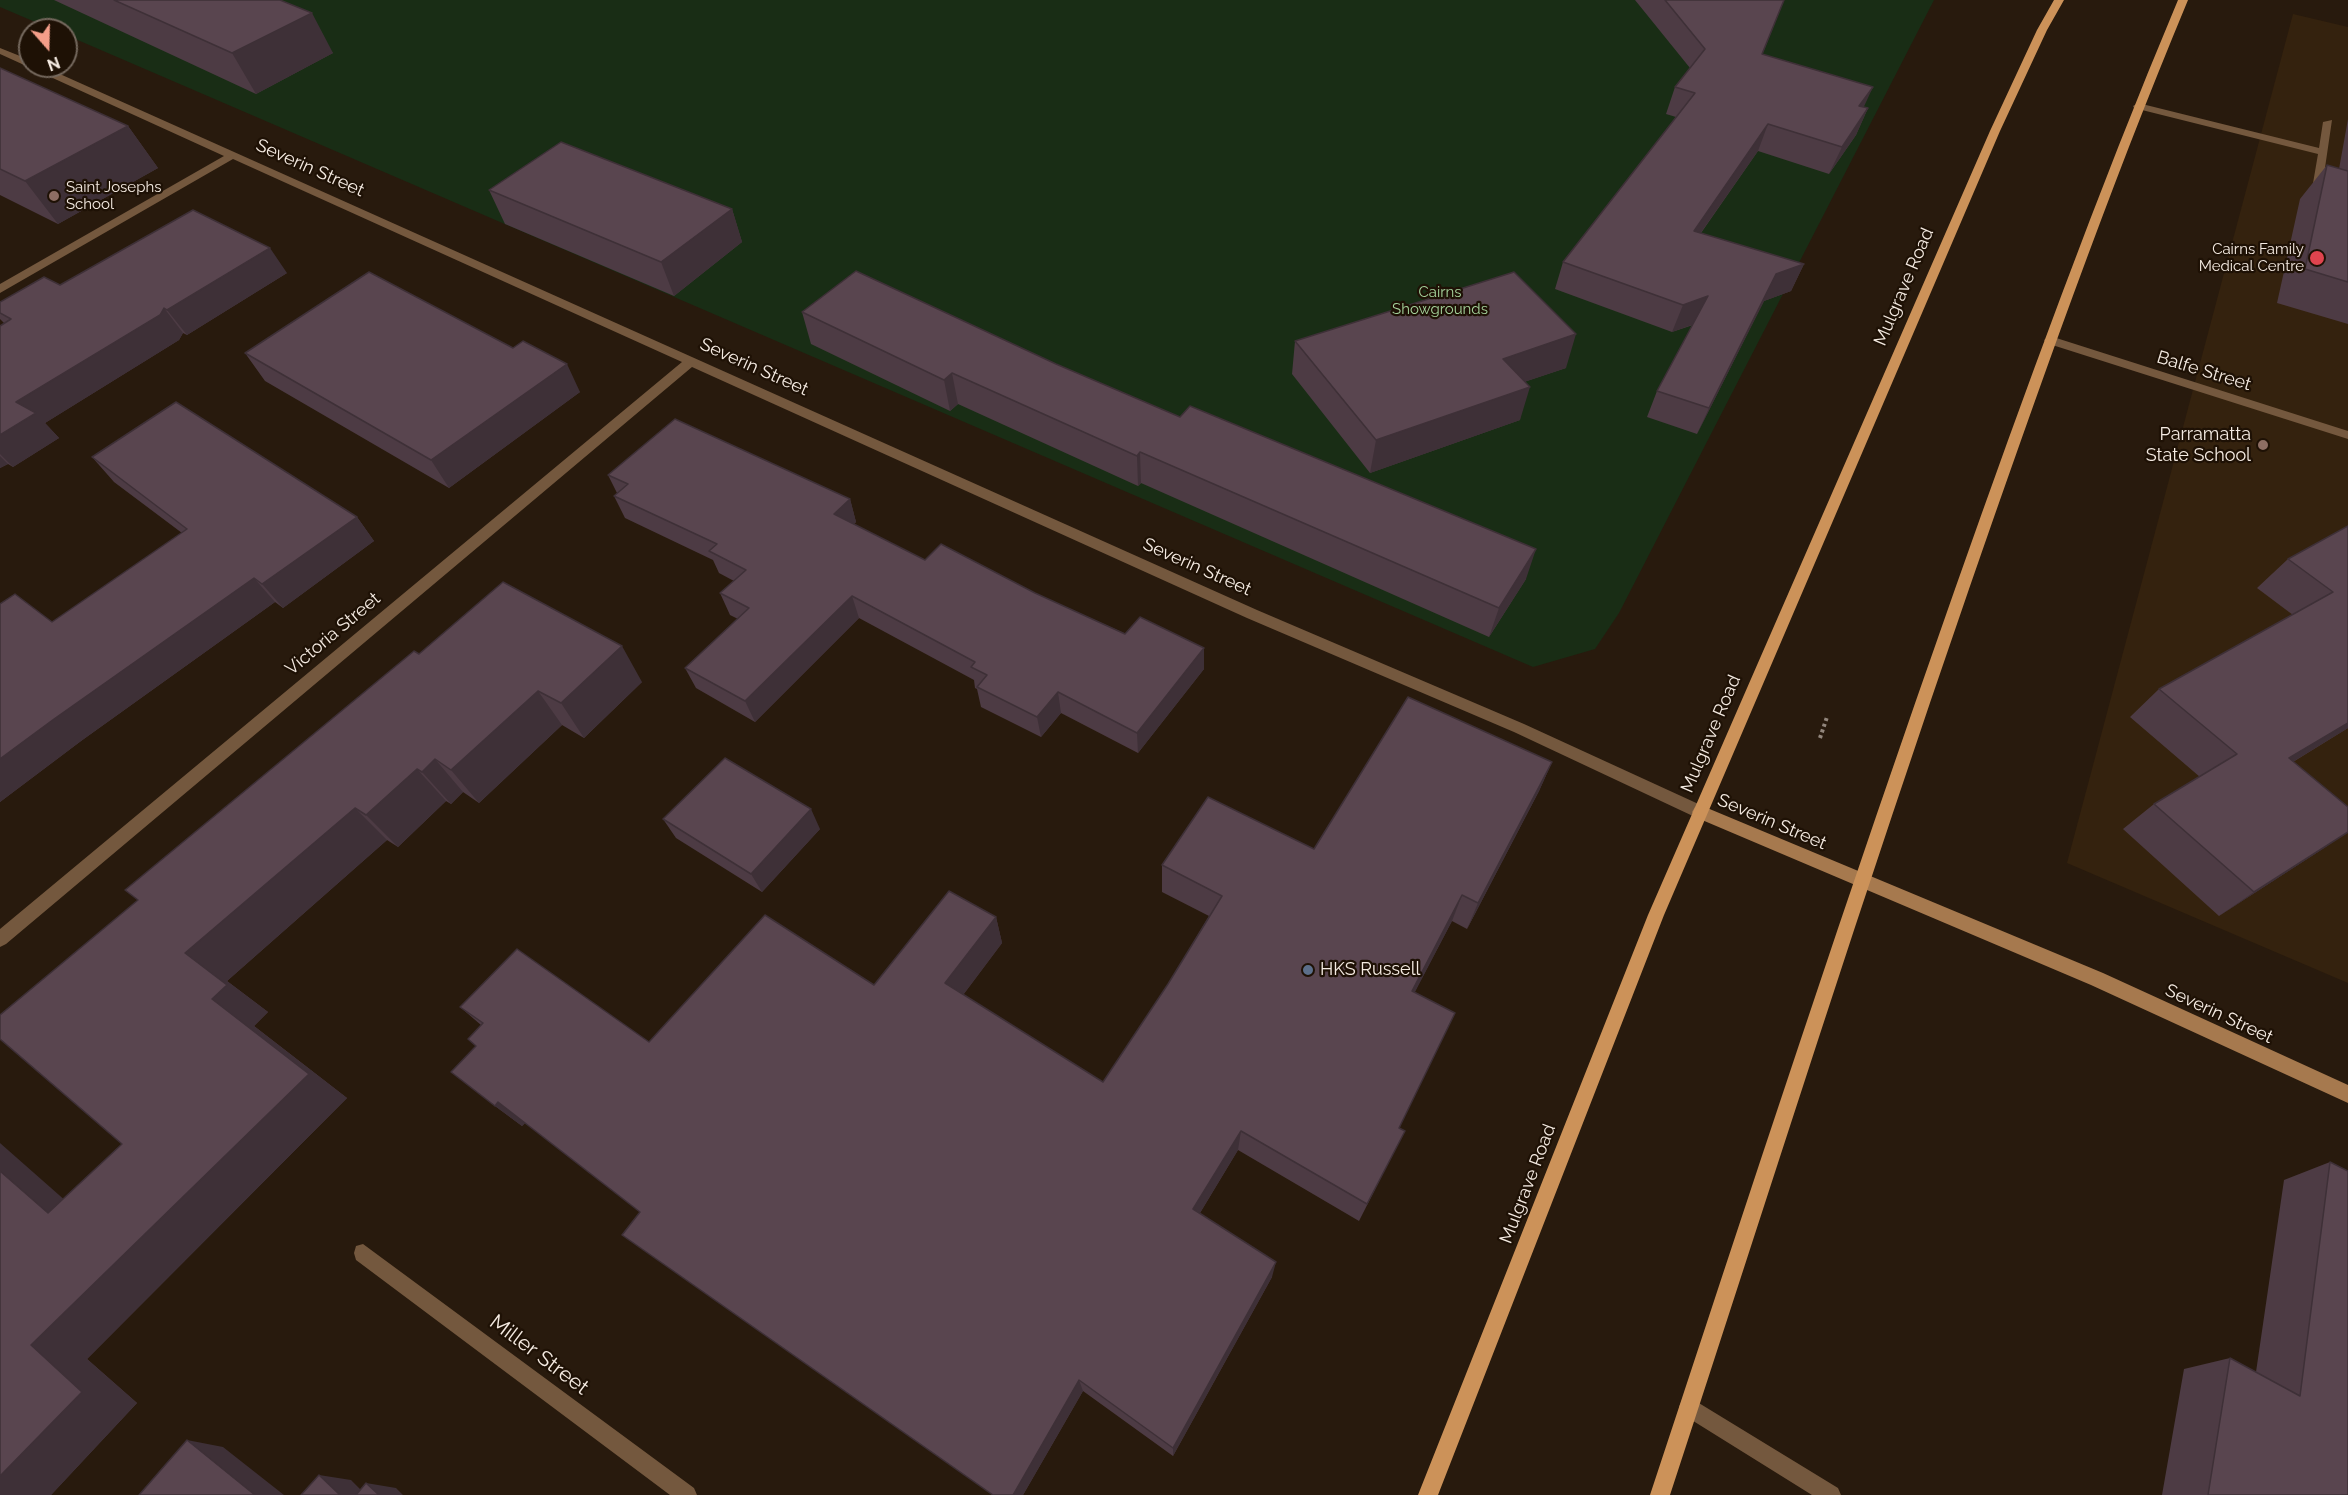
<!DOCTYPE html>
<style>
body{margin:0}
#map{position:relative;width:2348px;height:1495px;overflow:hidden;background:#281a0d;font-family:Raleway,sans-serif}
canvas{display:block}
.north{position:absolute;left:18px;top:18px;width:60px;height:60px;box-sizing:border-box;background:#1e1105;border:2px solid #74685d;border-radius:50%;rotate:160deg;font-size:16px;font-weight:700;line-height:24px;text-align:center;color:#f5ebe2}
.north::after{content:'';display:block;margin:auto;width:21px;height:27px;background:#f49e89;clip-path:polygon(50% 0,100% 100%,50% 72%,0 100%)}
</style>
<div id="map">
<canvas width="2348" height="1495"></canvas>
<div class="north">N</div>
</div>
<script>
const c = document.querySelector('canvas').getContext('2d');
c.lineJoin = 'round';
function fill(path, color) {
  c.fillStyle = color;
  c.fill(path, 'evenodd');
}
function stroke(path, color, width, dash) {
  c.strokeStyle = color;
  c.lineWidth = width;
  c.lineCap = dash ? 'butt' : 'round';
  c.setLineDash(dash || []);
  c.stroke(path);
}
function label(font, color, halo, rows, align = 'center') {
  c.font = font + ' Raleway,sans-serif';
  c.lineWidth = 4.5;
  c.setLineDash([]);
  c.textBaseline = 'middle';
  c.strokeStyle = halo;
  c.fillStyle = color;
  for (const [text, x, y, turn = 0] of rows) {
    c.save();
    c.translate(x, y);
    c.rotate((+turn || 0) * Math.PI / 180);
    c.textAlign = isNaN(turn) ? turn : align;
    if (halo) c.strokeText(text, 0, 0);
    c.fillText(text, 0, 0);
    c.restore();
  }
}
fill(new Path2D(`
 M2293,14L2348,27V983L2067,863Z`), '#34220e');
fill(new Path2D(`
 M0,0H1934L1619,613L1595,649L1533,667L66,35V30H54L0,7Z`), '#192d15');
stroke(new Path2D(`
 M1820,738L1827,717`), '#92867c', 4, [3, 3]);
fill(new Path2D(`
 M2138,103L2319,148L2323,122L2332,120L2321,195L2316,198L2311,195L2318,154L2134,108L2133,106Z
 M2050,336L2348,431V439L2046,343L2044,340Z`), '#74583e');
fill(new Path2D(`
 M0,48L30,60V66H42L1257,610L1524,724L1705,807L1708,812L1705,817L1700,819L1695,817L1514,732L1247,618L692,367L6,944L0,947V929L682,362L233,159L0,293V284L224,156L0,54Z
 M363,1244L694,1488L697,1495H670L356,1260L354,1253L356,1246Z
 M1689,1397L1838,1488L1841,1495H1812L1682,1414L1679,1407L1682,1400Z`), '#74583e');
fill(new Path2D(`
 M1700,805L2103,973L2348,1085V1103L2091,985L1695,817L1692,812L1695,807Z`), '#a6794e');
fill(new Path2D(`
 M2054,0H2064L2047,30L2000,131L1664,915L1438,1495H1418L1648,915L1990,131L2037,30Z
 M2178,0H2188C2107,194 2038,391 1969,589C1865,889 1769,1193 1670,1495H1650C1750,1192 1849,889 1955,589C2025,391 2097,193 2178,0Z`), '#cc9259');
fill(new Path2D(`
 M54,0H280L333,53L256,94Z
 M1635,0H1784L1762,54L1864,107L1868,108L1856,135L1829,174L1758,151L1701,233L1804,264L1791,291L1764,301L1697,434L1647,417L1657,391L1693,325L1672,332L1555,289L1563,262L1676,117L1666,114L1675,87L1690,68Z
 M0,68L128,126L158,168L58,224L0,195Z
 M2348,119V324L2277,303L2300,199L2327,165L2339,169Z
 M489,190L732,209L742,242L674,296L505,224Z
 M287,273L187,335L183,333L179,340L45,423L59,438L13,467L8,464L0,468V326L4,323L0,319V302L60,285Z
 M802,312L1056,364L1526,579L1489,637L1141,483L1138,486L958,404L950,411L811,344Z
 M1295,341L1566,368L1524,382L1520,420L1370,473L1292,374Z
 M513,348L580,392L449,488L265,381L245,353Z
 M92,457L357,517L374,541L283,608L275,602L81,741L0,802V604L52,622L182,533L114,482Z
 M608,475L850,499L856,522L854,524L925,560L1035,593L1204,669L1138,753L1061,713L1041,737L981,707L977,689L975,688L974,680L859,618L755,722L696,688L685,668L738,619L730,615L720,593L734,581L719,573L713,560L625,518L614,496L617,493Z
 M2348,526V728L2293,762L2327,846L2219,916L2123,829L2154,804L2200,777L2130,717L2159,689L2293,615L2257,588L2288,559Z
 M419,654L642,682L584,738L562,725L479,803L463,792L451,804L446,801L398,847L387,840L227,981L268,1012L254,1026L347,1098L87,1359L137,1403L51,1495L63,1199L122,1144L138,900Z
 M1552,762L1539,791L1467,929L1452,921L1414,993L1400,1128L1395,1150L1359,1221L1238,1150L1200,1213L1272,1277L1173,1456L1083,1391L1023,1495H993L640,1212L525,1123L522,1126L495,1106L476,1046L481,1025L460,1007L649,1042L874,985L996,917L1002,943L963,995L1103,1082L1168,984L1209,916L1162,892V865L1314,849Z
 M663,819L820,829L762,892L676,838Z
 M2330,1162L2348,1495H2162L2184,1369L2230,1358L2256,1372L2284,1180Z`), '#4d3b44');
fill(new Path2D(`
 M1784,0L1752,81L1762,54Z
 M312,13L333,53L256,94L232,53Z
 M1873,87L1861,113L1859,106Z
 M1868,108L1856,135L1829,174L1842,147Z
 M1768,124L1758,151L1683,258L1694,231Z
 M128,126L158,168L58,224L25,181Z
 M732,209L742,242L674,296L661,262Z
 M270,248L287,273L187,335L167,310Z
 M1804,264L1791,291L1764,301L1697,434L1709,408L1776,274Z
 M1708,296L1697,323L1672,332L1683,305Z
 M164,308L183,333L179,340L45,423L59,438L13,467L0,454V435L16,402Z
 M1576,334L1566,368L1494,392L1503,359Z
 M567,364L580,392L449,488L431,460Z
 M952,373L958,404L950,411L944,380Z
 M1530,387L1520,420L1370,473L1376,440Z
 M1140,452L1141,483L1138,486L1137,456Z
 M0,456L8,464L0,468Z
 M850,499L856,522L841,536L834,514Z
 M357,517L374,541L283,608L262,584Z
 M1536,549L1526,579L1489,637L1499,608Z
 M254,578L275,602L81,741L0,802V759L54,719Z
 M852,596L859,618L755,722L745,701Z
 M622,646L642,682L584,738L561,703Z
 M1204,648V669L1138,753L1137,733Z
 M538,691L562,725L479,803L451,770Z
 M1058,692L1061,713L1041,737L1037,717Z
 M2348,723V728L2255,785L2289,758Z
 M435,759L463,792L451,804L422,772Z
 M1552,762L1539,791L1467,929L1478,903Z
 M417,769L446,801L398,847L366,815Z
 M355,808L387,840L227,981L268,1012L254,1026L347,1098L87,1359L137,1403L51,1495H0V1476L31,1345L212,999L185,953Z
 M811,809L820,829L762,892L751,874Z
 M2348,832L2327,846L2219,916L2254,892Z
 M1462,895L1452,921L1403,1015L1412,991Z
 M996,917L1002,943L954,1007L945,983Z
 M498,1102L525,1123L522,1126L495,1106Z
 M1241,1131L1238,1150L1192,1226L1193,1209Z
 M0,1143L101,1232L48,1213L0,1171Z
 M1276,1262L1272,1277L1173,1456V1448Z
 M1079,1380L1083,1391L1023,1495H1013Z
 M187,1440L223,1447L284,1495H255Z
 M319,1475L351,1480L366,1495H340Z
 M366,1483L396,1488L403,1495H379Z`), '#3e3037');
const building = new Path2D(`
 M114,0H280L312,13L232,53Z
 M1665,0H1784L1762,54L1873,87L1859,106L1868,108L1842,147L1768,124L1694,231L1804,264L1776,274L1709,408L1657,391L1708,296L1683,305L1563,262L1695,93L1675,87L1705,49Z
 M0,68L128,126L25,181L0,169Z
 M561,142L732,209L661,262L489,190Z
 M2327,165L2348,171V282L2305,269Z
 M193,210L270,248L167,310L164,308L160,315L16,402L36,413L0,435V326L11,319L0,313V302L44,277L60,285Z
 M856,271L1056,364L1180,417L1190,406L1536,549L1499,608L1140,452L1137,456L952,373L944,380L802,312Z
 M369,272L513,348L523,341L567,364L431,460L245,353Z
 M1514,272L1576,334L1503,359L1530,387L1376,440L1295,341Z
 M176,402L357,517L262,584L254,578L54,719L0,759V604L15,594L52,622L187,529L92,457Z
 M675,419L850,499L834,514L925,560L941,544L1035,593L1125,634L1140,617L1204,648L1137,733L1058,692L1037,717L977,687L987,675L971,667L975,662L852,596L745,701L685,668L749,608L720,593L746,570L709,551L717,544L614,496L628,484L608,475Z
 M2348,526V723L2289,758L2348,807V832L2254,892L2154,804L2237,754L2159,689L2333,592L2288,559Z
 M503,582L622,646L561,703L538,691L451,770L435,759L422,772L417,769L366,815L355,808L185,953L227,985L212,999L309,1074L31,1345L82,1392L0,1476V1171L48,1213L122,1144L0,1039V1015L138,900L125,890L414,651L419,654Z
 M1408,697L1552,762L1478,903L1462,895L1412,991L1455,1013L1399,1128L1405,1131L1367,1204L1241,1131L1193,1209L1276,1262L1173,1448L1079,1380L1013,1495H993L622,1235L640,1212L498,1102L495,1106L451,1072L476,1046L468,1039L483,1023L460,1007L517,949L649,1042L765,915L874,985L949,891L996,917L945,983L1103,1082L1168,984L1222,896L1162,865L1208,797L1314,849Z
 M725,758L811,809L751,874L663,819Z
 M2330,1162L2348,1171V1495H2208L2230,1358L2300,1396Z
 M187,1440L255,1495H139Z
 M319,1475L340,1495H301Z
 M366,1483L379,1495H356Z`);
fill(building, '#59454f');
stroke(building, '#3e3037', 1.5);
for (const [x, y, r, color] of [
 [54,196,6,"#8d6e63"],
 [2317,258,8,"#e0444e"],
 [2263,445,6,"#8d6e63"],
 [1308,970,6,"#5c6f8a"]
]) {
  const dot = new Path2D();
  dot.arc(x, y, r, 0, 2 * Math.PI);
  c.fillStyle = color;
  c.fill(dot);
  stroke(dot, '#1e1105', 2);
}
label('15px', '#f5ebe2', '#1e1105', [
 ["Saint Josephs",66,187],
 ["School",66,204],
 ["Cairns Family",2304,249,"right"],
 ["Medical Centre",2304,266,"right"]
], 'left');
label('15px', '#a5d39c', '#1e1105', [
 ["Cairns",1440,292],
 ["Showgrounds",1440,309]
]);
label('18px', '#f5ebe2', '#1e1105', [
 ["Severin Street",310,168,24],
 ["Mulgrave Road",1904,287,-67],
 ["Severin Street",754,367,24],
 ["Balfe Street",2204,371,17],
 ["Severin Street",1197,567,24],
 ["Victoria Street",333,634,-40],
 ["Mulgrave Road",1711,734,-67],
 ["Severin Street",1772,822,23],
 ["Severin Street",2219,1014,25],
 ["Mulgrave Road",1528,1184,-69]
]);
label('18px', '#f5ebe2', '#1e1105', [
 ["Parramatta",2251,435],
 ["State School",2251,456],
 ["HKS Russell",1320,970,"left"]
], 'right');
label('21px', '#f5ebe2', '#1e1105', [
 ["Miller Street",539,1355,37]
]);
</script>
